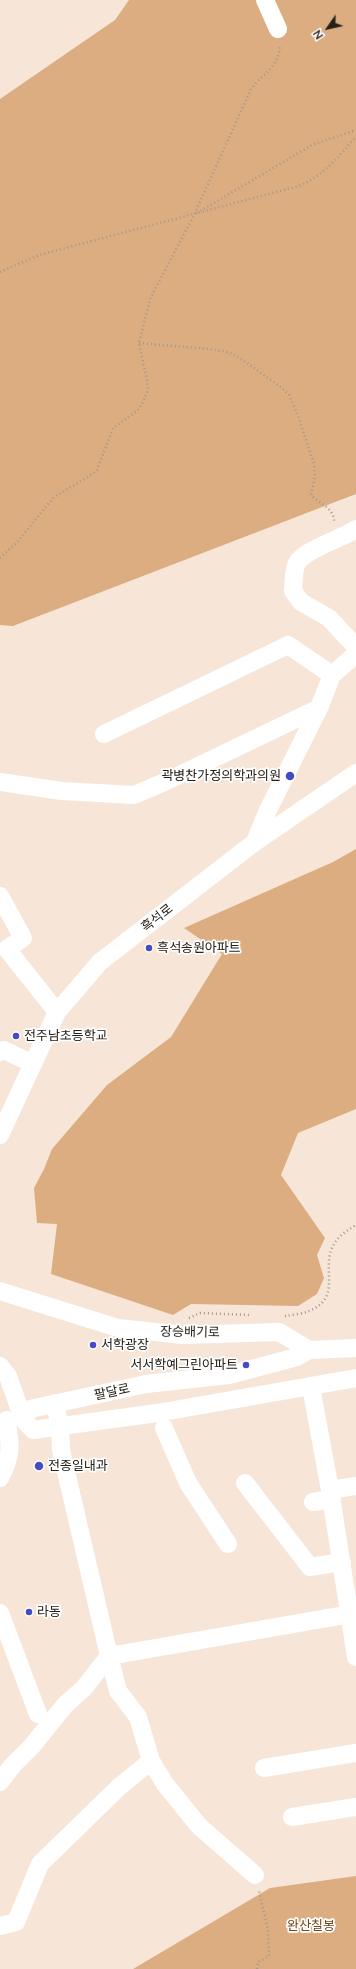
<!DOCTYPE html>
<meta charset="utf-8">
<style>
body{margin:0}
#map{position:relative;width:356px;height:1969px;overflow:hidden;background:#f7e6d7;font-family:Lato,sans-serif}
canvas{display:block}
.north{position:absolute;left:308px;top:8px;width:40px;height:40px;-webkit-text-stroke:3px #fff;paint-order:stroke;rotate:236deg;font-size:11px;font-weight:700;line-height:16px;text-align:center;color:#26201a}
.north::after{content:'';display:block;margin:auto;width:14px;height:18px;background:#26201a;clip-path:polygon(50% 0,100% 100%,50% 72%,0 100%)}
</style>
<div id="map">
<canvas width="356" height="1969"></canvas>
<div class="north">N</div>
</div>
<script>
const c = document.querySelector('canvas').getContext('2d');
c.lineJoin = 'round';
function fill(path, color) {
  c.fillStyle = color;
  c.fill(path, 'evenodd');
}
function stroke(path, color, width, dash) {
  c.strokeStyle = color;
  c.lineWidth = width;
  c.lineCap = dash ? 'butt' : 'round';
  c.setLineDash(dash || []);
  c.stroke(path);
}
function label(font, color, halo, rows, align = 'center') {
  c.font = font + ' Lato,"Noto Sans KR",sans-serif';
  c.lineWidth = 3.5;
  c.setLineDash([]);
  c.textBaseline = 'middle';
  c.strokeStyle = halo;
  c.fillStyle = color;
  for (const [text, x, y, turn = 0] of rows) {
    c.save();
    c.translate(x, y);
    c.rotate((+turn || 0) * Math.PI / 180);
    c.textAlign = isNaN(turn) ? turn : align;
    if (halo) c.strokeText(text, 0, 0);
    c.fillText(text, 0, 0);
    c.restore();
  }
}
fill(new Path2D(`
 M129,0H356V494L13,626L0,625V99L115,20Z
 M356,849V1109L298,1133L281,1175L325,1238L317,1255L324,1278L317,1294L298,1306L191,1304L173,1315L51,1274L57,1224L37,1223L34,1188L44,1169L52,1149L107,1085L171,1037L222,954L184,928L333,862Z
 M356,1876V1969H133L270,1888Z`), '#dcad80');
stroke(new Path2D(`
 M197,213L312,145L356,130
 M0,272L39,255L299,186C325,175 337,157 356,137
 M139,343L209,349L228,352L243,360L282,388L289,395L297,413L314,464L315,477L311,495C320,504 335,508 334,523
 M0,558L18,541L54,497L88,477L97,470L113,428L137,411L142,404L148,390L147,381L139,343L150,299L194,215L251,89C265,71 278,69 280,45
 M285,1316C292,1315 302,1314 309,1311C339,1299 325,1275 330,1254C333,1240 344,1232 356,1225
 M189,1318L200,1313L250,1315
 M257,1969L258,1962L269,1956L268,1930L259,1891`), '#a4988c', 2.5, [1, 3]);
stroke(new Path2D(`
 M265,0L278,29
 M356,529C341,539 304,550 297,563C293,570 294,583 293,591L301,602L329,618L356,647
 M104,734L288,645L332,675
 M0,782L62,791L134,795L167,781L319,708
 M255,842L356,773
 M0,896L23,938L7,949L57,1012
 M0,1052L4,1050L33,1064
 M0,1135L57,1012L100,962L255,842L268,810L319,708L332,675L356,654
 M0,1291L118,1328L183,1335L279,1332L309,1350
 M0,1366L8,1376L23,1419L33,1430L157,1413L356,1378
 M311,1387L330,1490L356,1657
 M55,1403L60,1427L61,1450L109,1656L356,1613
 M23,1419L30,1409L146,1384L229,1375L297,1357L309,1350L356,1348
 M164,1428L188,1483L228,1544
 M0,1478C13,1453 10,1447 7,1420
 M245,1483L310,1567L342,1562
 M330,1490L356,1486
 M313,1502L332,1499
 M0,1613L38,1714
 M109,1656L118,1691L138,1717L151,1761L165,1784L199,1826L255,1875
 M264,1768L356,1753
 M0,1782L12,1766L32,1746L65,1705L84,1688L109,1656
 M292,1817L356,1807
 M0,1926L16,1922L40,1864L119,1787L151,1761`), '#fff', 18);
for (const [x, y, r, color] of [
 [290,776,5,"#454bc0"],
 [149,948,4,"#454bc0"],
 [16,1036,4,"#454bc0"],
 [93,1345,4,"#454bc0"],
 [246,1365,4,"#454bc0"],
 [39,1466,5,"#454bc0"],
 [29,1612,4,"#454bc0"]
]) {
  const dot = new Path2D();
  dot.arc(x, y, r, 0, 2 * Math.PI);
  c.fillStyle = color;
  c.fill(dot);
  stroke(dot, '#fff', 1.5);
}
label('13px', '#26201a', '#fff', [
 ["곽병찬가정의학과의원",281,776,"right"],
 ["흑석송원아파트",157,948],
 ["전주남초등학교",24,1036],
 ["서학광장",101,1345],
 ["서서학예그린아파트",238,1365,"right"],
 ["전종일내과",48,1466],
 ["라동",37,1612]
], 'left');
label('13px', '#26201a', '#fff', [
 ["흑석로",157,918,-38],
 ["장승배기로",190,1332,1],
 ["팔달로",112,1392,-12]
]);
label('13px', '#70471b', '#fff', [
 ["완산칠봉",311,1926]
]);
</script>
